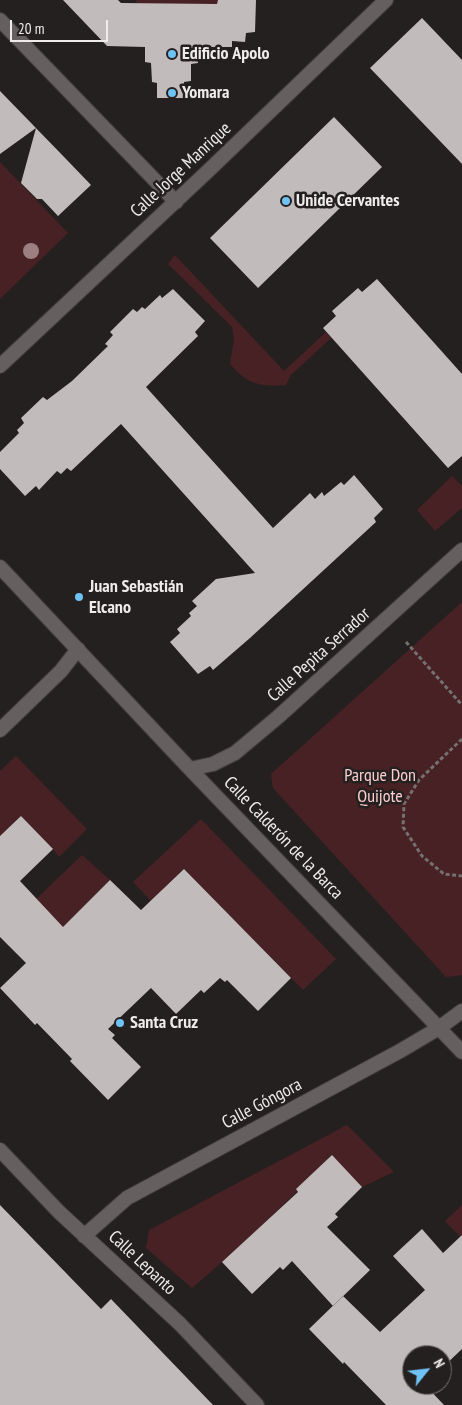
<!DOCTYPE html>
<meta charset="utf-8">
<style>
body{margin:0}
#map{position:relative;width:462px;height:1405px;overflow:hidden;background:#252020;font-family:"PT Sans Narrow",sans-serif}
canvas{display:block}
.north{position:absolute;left:402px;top:1345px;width:50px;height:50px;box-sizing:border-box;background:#252020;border:1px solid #767171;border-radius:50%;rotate:61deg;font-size:14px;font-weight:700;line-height:20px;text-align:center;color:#efebeb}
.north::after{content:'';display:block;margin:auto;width:18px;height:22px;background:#6fc2f4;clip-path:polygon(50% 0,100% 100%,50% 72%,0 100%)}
.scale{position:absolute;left:10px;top:20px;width:98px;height:22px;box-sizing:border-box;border:2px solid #efebeb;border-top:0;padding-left:6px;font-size:15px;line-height:18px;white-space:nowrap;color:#efebeb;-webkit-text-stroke:4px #252020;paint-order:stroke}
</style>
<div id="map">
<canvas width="462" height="1405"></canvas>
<div class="north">N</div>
<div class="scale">20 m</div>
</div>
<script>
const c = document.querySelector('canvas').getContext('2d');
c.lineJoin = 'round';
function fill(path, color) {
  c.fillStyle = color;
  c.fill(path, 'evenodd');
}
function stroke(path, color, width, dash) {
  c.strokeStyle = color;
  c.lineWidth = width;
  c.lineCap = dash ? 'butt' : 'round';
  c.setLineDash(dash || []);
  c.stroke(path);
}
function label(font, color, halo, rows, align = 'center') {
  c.font = font + ' "PT Sans Narrow",sans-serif';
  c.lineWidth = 5;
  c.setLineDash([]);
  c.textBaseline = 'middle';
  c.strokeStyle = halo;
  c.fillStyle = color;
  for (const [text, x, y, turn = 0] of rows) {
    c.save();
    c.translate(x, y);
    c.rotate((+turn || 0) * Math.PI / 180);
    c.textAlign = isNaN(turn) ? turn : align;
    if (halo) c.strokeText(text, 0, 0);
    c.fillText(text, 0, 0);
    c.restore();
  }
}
fill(new Path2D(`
 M137,0H219L217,4L176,11L165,10L135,2Z
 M0,162L68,233L0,299Z
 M175,255L284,371L326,332L331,338L291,375L286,385C260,387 247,384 230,364L234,339L232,327L168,264Z
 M452,476L462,486V508L435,531L417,510Z
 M462,602V975L446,977L273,788L271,774Z
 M16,756L87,829L59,857L53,849L21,816L0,836V771Z
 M201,819L336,959L303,990L255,941L252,943L217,906L184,869L151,901L133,882Z
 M82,855L110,880L85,905L70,940L34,901Z
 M347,1125L394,1172L362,1187L331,1155C288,1203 241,1246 192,1288L146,1248L149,1230Z
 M462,1205V1235L460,1237L445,1221Z`), '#482124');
fill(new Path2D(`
 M63,0H118L121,3L217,4L218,0H256L255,32L246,33L245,42L232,41V47H198V63L191,64V81L184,82V98H157V83L152,82L151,63L145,62V47L107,46Z
 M422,18L462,60V164L370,68Z
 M0,91L67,160L91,185L58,216L42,199H37L21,183L36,128L0,154Z
 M334,117L382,167L258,288L210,238Z
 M377,279L462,374V456L448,468L323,328L336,316L332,311L358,288L362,292Z
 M173,289L205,321L195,332L198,336L146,387L273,528L310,493L315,499L322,492L324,496L341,482L344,485L354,475L383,509L374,518L376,522L250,638L213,670L210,666L198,674L170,642L180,633L177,629L191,616L189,613L197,606L192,601L216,579L255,573L121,424L71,471L67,468L61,474L57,471L39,490L36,486L25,496L0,469V452L19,433L17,430L24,423L21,418L43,397L47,400L72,381L108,346L105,344L113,335L110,332L133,309L137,312L142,307L145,309L160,295L162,298Z
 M21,816L53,849L20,881L63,927L110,880L141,910L184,869L291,978L258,1011L227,980L225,982L220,978L204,993L201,990L176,1014L151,988L108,1029L115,1035L112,1038L141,1067L108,1100L70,1061L72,1059L37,1023L35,1025L0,988L26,963L0,937V836Z
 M332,1155L362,1187L335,1214L338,1217L327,1227L370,1270L333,1306L292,1261L283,1270L280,1267L252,1294L222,1262L298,1192L296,1189Z
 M0,1205L101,1309L111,1299L213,1405H0Z
 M422,1229L443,1253L462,1235V1349L442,1368V1355H412V1385H425L444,1405H386L344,1362L343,1364L309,1329L343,1296L380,1332L425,1290L393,1256Z`), '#c2bbbb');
const minor = new Path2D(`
 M0,20L176,202
 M0,366L208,171L386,0
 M0,567L190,769L462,1052
 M0,730L61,671L78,649
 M190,769L213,764L235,753L278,717L462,550
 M0,1150L59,1212L180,1324L257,1405
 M84,1236L127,1198L400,1051L439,1028L462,1011`);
stroke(minor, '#403c3c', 16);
stroke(new Path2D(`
 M406,642L462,705
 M462,739L419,780L404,804L403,827L422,856L444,874L462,876`), '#757171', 3, [4, 2.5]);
stroke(minor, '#655f5f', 14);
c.fillStyle = '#9c7f80';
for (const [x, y] of [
 [31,251]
]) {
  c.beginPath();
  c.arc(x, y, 8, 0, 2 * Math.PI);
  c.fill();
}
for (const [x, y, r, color] of [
 [172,54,5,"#6fc2f4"],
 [172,93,5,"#6fc2f4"],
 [286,201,5,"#6fc2f4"],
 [79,597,5,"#6fc2f4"],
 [120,1023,5,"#6fc2f4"]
]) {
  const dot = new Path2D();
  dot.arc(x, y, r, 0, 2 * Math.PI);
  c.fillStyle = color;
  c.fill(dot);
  stroke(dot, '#252020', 2);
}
label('bold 18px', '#efebeb', '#252020', [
 ["Edificio Apolo",182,54],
 ["Yomara",182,93],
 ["Unide Cervantes",296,201],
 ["Juan Sebastián",89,587],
 ["Elcano",89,608],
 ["Santa Cruz",130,1023]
], 'left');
label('18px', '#efebeb', '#252020', [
 ["Calle Jorge Manrique",181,170,-43],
 ["Calle Pepita Serrador",319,655,-42],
 ["Calle Calderón de la Barca",283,838,46],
 ["Calle Góngora",262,1104,-28],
 ["Calle Lepanto",142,1263,43]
]);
label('18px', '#fdcdcf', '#252020', [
 ["Parque Don",380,776],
 ["Quijote",380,797]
]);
</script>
